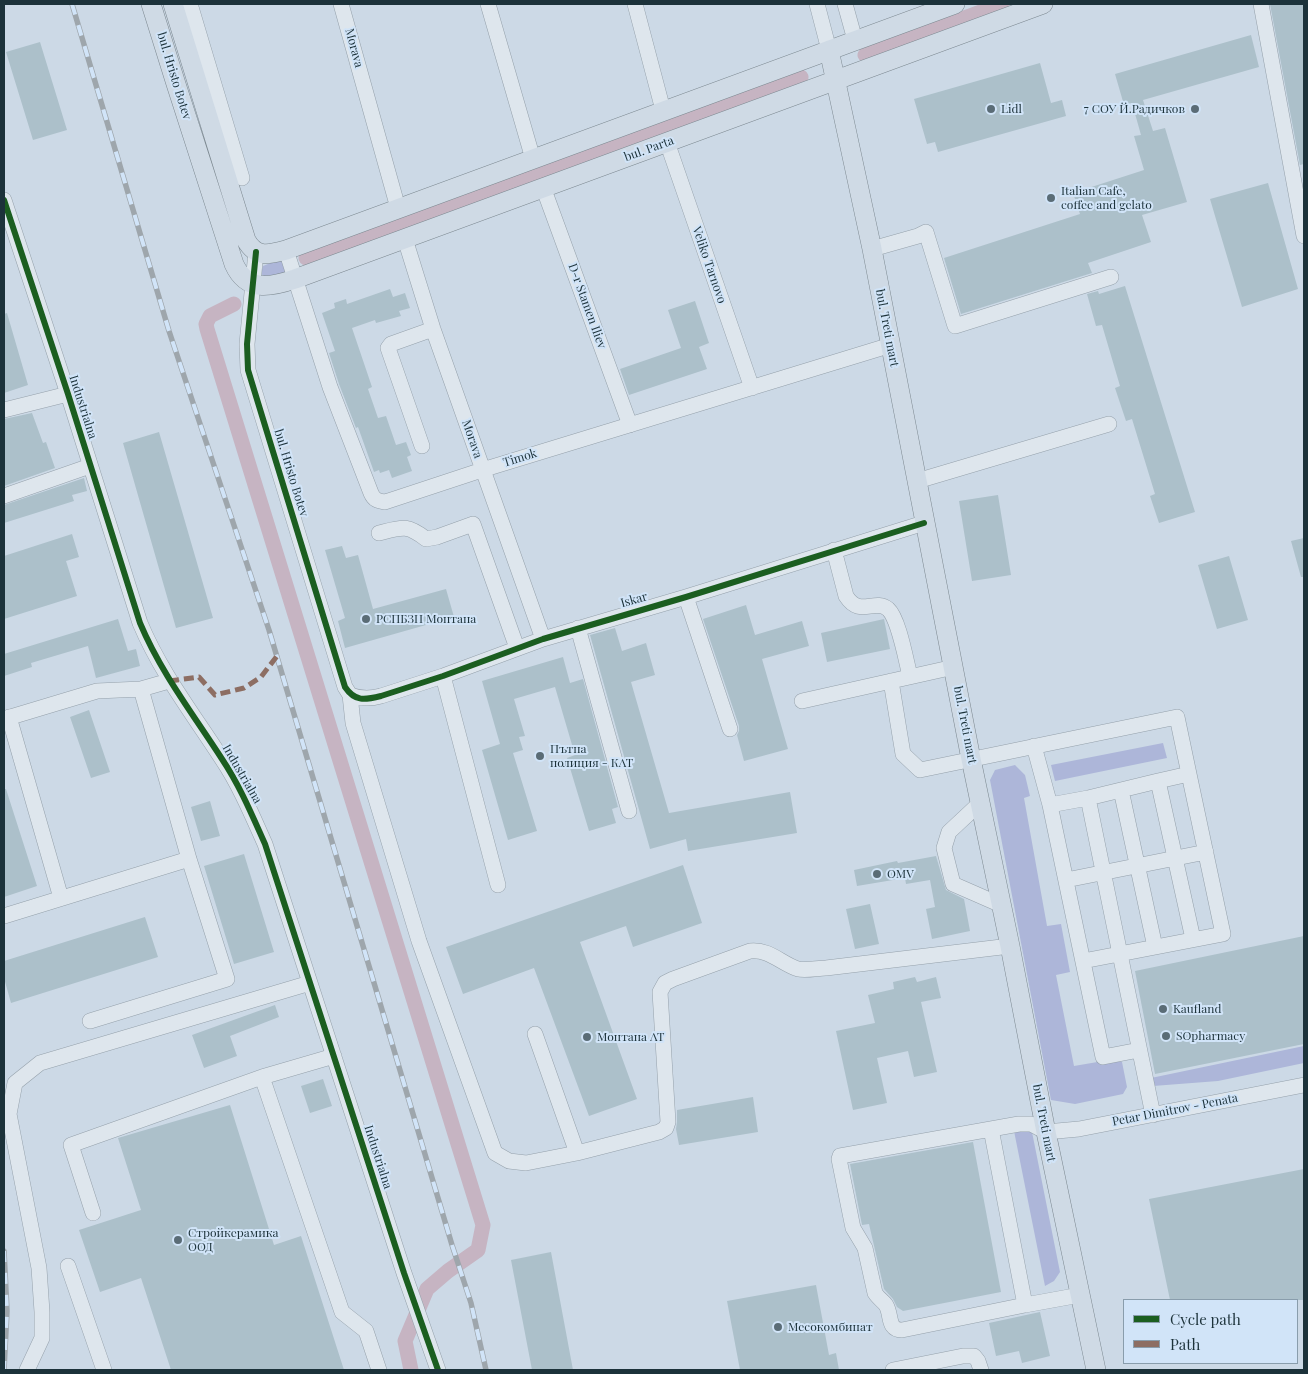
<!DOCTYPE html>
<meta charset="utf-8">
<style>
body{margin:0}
#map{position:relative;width:1308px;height:1374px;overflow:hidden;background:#ccd9e6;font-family:"Playfair Display",serif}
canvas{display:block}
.frame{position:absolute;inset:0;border:5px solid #1c323a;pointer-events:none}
.legend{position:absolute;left:1123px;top:1299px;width:175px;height:65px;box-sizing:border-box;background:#d1e4f8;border:1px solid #899dac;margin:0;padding:6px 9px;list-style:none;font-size:15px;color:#1c323a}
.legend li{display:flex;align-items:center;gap:10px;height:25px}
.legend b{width:25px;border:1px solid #899dac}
</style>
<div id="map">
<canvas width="1308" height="1374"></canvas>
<div class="frame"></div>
<ul class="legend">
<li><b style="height:6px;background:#1b5e20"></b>Cycle path</li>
<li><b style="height:6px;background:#8d6e63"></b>Path</li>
</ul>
</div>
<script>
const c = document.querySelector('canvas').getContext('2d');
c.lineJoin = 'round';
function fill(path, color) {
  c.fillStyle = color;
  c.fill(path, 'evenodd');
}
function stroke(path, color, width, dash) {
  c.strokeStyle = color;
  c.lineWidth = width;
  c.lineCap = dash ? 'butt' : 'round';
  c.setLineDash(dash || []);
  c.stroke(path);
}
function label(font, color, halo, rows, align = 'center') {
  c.font = font + ' "Playfair Display",serif';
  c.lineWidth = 4;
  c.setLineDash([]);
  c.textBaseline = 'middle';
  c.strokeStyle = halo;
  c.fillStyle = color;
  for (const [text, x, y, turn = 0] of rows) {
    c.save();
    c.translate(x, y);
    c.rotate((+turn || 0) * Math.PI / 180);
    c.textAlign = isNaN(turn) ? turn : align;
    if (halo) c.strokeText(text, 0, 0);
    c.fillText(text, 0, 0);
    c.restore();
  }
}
fill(new Path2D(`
 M283,258L288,272C279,275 269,281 261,274L263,266Z
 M1163,743L1167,758L1055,781L1051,765Z
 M1015,765L1025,775L1030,796L1024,798L1047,926L1061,924L1070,972L1056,975L1074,1066L1115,1059L1122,1062L1127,1087L1123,1094L1075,1104L1051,1100L990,780L995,770Z
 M1304,1046V1063L1218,1081L1153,1086L1151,1078Z
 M1013,1126L1032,1132L1060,1272L1054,1281L1045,1286Z`), '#adb6d9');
stroke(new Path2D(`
 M865,55L1002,4
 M306,258L801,77
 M234,304L210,316L206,324L207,329L483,1225L478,1250L448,1271L427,1289L405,1341L411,1370`), '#c6b4c2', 15);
fill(new Path2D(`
 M1270,4H1304V164L1300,165Z
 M1251,35L1259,67L1143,100L1153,131L1165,128L1187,202L1142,215L1151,242L1088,263L1092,273L961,314L944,258L1080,214L1073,193L1144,170L1134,136L1141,135L1132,103L1124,105L1115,74Z
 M40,42L67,130L33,140L6,52Z
 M1040,63L1051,103L1062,100L1066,116L938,152L935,142L927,144L914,99Z
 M1268,183L1298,289L1242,307L1210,199Z
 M1125,286L1195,512L1159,523L1150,496L1155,494L1132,419L1126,421L1115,388L1120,386L1102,325L1096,326L1087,294L1098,291L1099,294Z
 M390,289L393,297L405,293L410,308L399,311L401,316L376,323L375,320L352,328L372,387L368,389L378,418L386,416L396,445L406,442L411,455L407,457L412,471L392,478L389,470L380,473L379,470L374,472L358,427L356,428L339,384L329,353L335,351L322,313L335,308L334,303L346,299L347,304Z
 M695,301L709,343L699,347L707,369L629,395L620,369L681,348L668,310Z
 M7,313L28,385L4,393V314Z
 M32,413L43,443L46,442L55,468L4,486V419Z
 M159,432L213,618L176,628L123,443Z
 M84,478L87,491L72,495L74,501L4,523V505Z
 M998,495L1011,575L972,581L959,501Z
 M72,534L79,557L66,561L77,596L4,619V556Z
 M1304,538V577H1301L1291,541Z
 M342,546L346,558L358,555L373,609L446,589L454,617L345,648L338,621L345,618L325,550Z
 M1229,556L1248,620L1217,629L1198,565Z
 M746,605L755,635L802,621L809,646L762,659L788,749L744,761L737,735L739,731V726L703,619Z
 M118,619L128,651L136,649L140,666L96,678L88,646L31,663L32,667L4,676V654Z
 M884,619L890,649L827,662L821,633Z
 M615,628L622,651L646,643L655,675L631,682L669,813L790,792L797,833L688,851L686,839L650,849L590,635Z
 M563,657L570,683L583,679L618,807L612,809L616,823L589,831L567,758L575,755L555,687L514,699L525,736L519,737L523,750L513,753L537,831L508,840L482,750L500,744L482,681Z
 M89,710L110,772L91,778L70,717Z
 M4,789H6L37,886L4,897Z
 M210,801L220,836L201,841L191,807Z
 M244,854L274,952L234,964L204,866Z
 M936,856L946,890L964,899L970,931L932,939L926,909L935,907L930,880L906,884L905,878L857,886L854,870L897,861L898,863Z
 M683,865L702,923L633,947L626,926L580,942L637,1099L589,1116L534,968L463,994L446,947Z
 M870,904L879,944L855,949L846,909Z
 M145,917L158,957L11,1003L4,978V961Z
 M1304,936V1044L1155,1074L1135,971Z
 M915,977L917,982L936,977L941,998L921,1002L937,1072L914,1077L908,1051L877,1058L887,1103L853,1110L836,1031L875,1023L868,995L894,989L893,982Z
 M275,1005L279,1017L230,1036L237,1056L204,1068L192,1035Z
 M323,1079L332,1106L310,1113L301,1086Z
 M753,1097L758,1132L679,1145L676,1129L677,1122V1110Z
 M230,1105L274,1245L301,1236L344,1370H171L141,1278L100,1292L79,1230L141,1210L118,1138Z
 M973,1142L1001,1292L903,1311L897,1307L893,1299L884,1289L869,1224L862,1225L850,1164Z
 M1304,1169V1300H1170L1149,1199Z
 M551,1252L573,1370H532L511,1260Z
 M816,1285L829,1355L836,1353L839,1370H740L727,1301Z
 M1040,1312L1050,1356L1022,1363L1019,1351L996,1356L989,1323Z`), '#acc0ca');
const minor = new Path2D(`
 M190,4L242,178
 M341,4L398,208
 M488,4L533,159
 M635,4L663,110
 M817,4L829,50
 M845,4L855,40
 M1261,4L1304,236
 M667,142L752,388
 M543,187L630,425
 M4,200L68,394L140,623C161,673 193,714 222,759C240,786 252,815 265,844L404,1273L438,1370
 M405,239L433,329L543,639
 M872,249L918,236L926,232L955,326L1111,277
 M286,250L330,387L371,493C374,500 378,501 385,502L482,470L891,345
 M256,252L247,344L248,370L345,687L350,695L353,723L419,941L495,1153L509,1161L526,1163L577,1153L659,1132L666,1128L668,1122L660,992L665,983L673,979L750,951C770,949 780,963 798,969C806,971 818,968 826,968L1010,946
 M4,410L68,394
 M422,446L388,348L391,344L433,329
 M917,481L1109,424
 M4,496L90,466
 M379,533C402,527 407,524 426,539L437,537L473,524L517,648
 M834,550L846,596C860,618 874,598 888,609C899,619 906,661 910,676
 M686,597L730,729
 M578,628L629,811
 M443,676L498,885
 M891,681L903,754L920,770L1177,717L1189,774
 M141,689L169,681
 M350,695C361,699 370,699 381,696L443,676L543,639L686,597L924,523
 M802,701L954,667
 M9,717L61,898
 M4,719L97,691L141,689L189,859L227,979L90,1021
 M1034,746L1050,805
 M1121,790L1155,947
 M1088,798L1158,781
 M980,803L949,832L944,848L953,884L1001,905
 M1066,880L1206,852
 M4,916L189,859
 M1083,961L1223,934L1189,774L1158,781L1193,939
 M535,1034L577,1153
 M1139,1050L1103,1057L1050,805L1088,798L1153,1115
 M262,1077L342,1312L366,1331L379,1370
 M991,1129L1019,1124H1031L1046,1132L1079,1129L1304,1085
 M93,1213L71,1145L262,1077L334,1056
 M68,1266L104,1370
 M1025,1305L902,1330C887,1330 892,1315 886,1305C883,1301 878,1298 875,1293L865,1248L853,1228L839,1159L840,1156L991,1129L1025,1305L1080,1295
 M27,1370L42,1338V1312L39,1268L9,1114L15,1083L40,1063L310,983
 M893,1370L963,1356H974L978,1361L981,1370`);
const major = new Path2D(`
 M151,4L176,84L234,264C247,293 271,287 295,279L1043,4
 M173,4L246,240C256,258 268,255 286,250L955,4
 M829,50L872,249L971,759L1010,946L1046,1132L1096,1370`);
stroke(minor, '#95a1ab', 16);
stroke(major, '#7c8890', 20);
stroke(minor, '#dee6ed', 15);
stroke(major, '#cfdae5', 19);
const rail = new Path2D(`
 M72,4L169,331L269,630L452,1245L471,1303L486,1370
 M4,1251L7,1311L4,1370`);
stroke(rail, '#9ea6ac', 5.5);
stroke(rail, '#d1e4f8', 4, [11]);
stroke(new Path2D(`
 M169,681L199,677L215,695L244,688L261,677L277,656`), '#8d6e63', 5, [10, 5]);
stroke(new Path2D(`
 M4,200L68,394L140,623C161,673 193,714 222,759C240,786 252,815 265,844L404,1273L438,1370
 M256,252L247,344L248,370L345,687C355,702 365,700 381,696L443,676L543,639L686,597L924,523`), '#1b5e20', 6);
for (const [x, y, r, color] of [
 [991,109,5,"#5a6c76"],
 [1195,109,5,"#5a6c76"],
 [1051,198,5,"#5a6c76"],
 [366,619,5,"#5a6c76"],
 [540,756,5,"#5a6c76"],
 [877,874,5,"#5a6c76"],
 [1163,1009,5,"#5a6c76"],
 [1166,1036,5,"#5a6c76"],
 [587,1037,5,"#5a6c76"],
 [178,1240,5,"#5a6c76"],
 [778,1327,5,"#5a6c76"]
]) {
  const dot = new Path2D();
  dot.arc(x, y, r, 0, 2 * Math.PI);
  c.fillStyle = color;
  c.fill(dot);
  stroke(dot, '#d1e4f8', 2);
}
label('12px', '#1c323a', '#d1e4f8', [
 ["Morava",354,48,75],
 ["bul. Hristo Botev",174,76,73],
 ["bul. Parta",649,149,-20],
 ["Veliko Tarnovo",709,265,71],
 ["D-r Stamen Iliev",587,306,70],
 ["bul. Treti mart",887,328,79],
 ["Industrialna",83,407,72],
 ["Morava",472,439,71],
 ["Timok",520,458,-17],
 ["bul. Hristo Botev",291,473,73],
 ["Iskar",634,600,-16],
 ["bul. Treti mart",965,725,79],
 ["Industrialna",242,774,60],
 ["Petar Dimitrov - Penata",1175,1110,-11],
 ["bul. Treti mart",1044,1123,79],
 ["Industrialna",378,1157,72]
]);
label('12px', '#1c323a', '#d1e4f8', [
 ["Lidl",1001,109],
 ["7 СОУ Й.Радичков",1185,109,"right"],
 ["Italian Cafe,",1061,191],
 ["coffee and gelato",1061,205],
 ["РСПБЗН Монтана",376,619],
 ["Пътна",550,749],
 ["полиция - КАТ",550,763],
 ["OMV",887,874],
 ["Kaufland",1173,1009],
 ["SOpharmacy",1176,1036],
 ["Монтана АТ",597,1037],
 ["Стройкерамика",188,1233],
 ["ООД",188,1247],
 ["Месокомбинат",788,1327]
], 'left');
</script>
